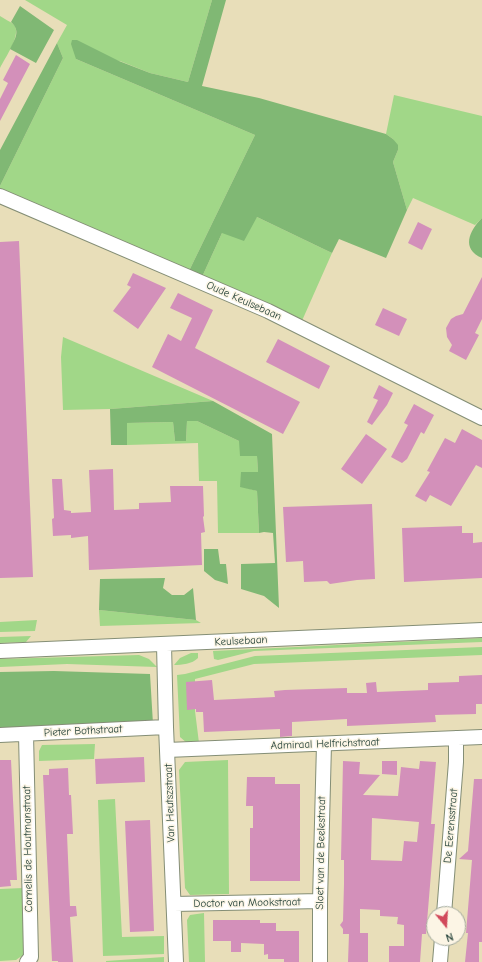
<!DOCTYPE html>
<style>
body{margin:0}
#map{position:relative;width:482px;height:962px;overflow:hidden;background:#e8deb9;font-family:"Comic Neue",sans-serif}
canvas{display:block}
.north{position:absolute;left:426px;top:906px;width:40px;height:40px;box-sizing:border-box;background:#fcf5e5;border:1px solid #a4ab9e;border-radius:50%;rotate:162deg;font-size:11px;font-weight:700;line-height:16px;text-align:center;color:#1f3d34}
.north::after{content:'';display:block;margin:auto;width:14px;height:18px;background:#d1495b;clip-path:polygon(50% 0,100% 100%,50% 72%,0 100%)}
</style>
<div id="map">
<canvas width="482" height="962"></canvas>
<div class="north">N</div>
</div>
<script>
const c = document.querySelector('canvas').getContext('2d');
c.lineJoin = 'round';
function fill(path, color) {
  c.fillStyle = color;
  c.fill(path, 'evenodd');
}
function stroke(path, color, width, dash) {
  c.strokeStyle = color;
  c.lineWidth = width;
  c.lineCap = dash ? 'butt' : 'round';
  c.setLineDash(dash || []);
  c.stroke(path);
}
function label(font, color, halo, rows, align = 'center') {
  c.font = font + ' "Comic Neue",sans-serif';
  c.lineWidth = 3;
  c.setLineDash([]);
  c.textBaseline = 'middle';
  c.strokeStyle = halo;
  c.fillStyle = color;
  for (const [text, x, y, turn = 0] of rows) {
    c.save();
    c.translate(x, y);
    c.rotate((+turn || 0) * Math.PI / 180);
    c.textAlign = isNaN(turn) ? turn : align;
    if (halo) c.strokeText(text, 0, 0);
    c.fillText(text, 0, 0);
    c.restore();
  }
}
fill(new Path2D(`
 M25,0H212L188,82L150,73L120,61L76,59L255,135L189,271L0,192V186L63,58L57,43L67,25Z
 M0,16C4,19 10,21 14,25C22,34 5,58 0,68Z
 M394,95L482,116V218L475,225L413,198L407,210L393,162L398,150L393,139L386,134Z
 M257,217L332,253L301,323L202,277L222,233Z
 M63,337L213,401L110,409L63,410L61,357Z
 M187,421H197L239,441L257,456L258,472L240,486L257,491L259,533H218L217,481H199L198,443L127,445V423L173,422L175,441H186Z
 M99,610L196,620L201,623L100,626Z
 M37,620L35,631L0,632V622Z
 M31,636L26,642L0,643V637Z
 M482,638V642L254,651L218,660L214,659L213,651Z
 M482,647V655L254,664L195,679V711L199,743H187L180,737L177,675L185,674L255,656Z
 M191,653H198V658C192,664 182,665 174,665L180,658Z
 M139,655L149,659L157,667L67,664L0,667V659Z
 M95,744L94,759L39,761V751L42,745Z
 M228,760L229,894L190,895L185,888L179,770L185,762Z
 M115,799L122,937L164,936V954L103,956L98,800Z
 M23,888L25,941L23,955L16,960L0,961V889Z
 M204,913L205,962H189L187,920L190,915Z
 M164,957V962H106V961Z`), '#a1d788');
fill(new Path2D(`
 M212,0H226L202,86L259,98L386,134L393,139L398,145V150L393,162L407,210L386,258L339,239L332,253L257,217L244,241L222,233L202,277L189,271L255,135L76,59L71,44L72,40H77L119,61L150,73L188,82Z
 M20,6L54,30L36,63L10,49C15,39 21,31 11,22Z
 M57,43L63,58L0,186V150Z
 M482,218V258C461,249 469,231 482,218Z
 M213,401L272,434L279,608L264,596L241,589V564L275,563L273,533L264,532L259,533L257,491L240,487L241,472H258L257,456H240L239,441L197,421H187L186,441H175L173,422L127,423V445H111L110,409Z
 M204,549H218L220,564H226L228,584L215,580L204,571Z
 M165,578L163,588L172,595H184L193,588L196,620L99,610L100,579Z
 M54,671L150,674L153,724L0,730V672Z`), '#80b874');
fill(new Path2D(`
 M16,55L30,64L0,121V99L8,83L3,80Z
 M418,222L432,229L422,250L408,243Z
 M19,241L33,577L0,578V242Z
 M133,273L166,288L138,329L113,311L131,287L127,285Z
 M482,277V319L475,333L479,335L466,360L449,351L452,345L447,337L446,328L451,319L456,316L463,314Z
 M178,293L213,310L195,348L300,402L283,434L152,367L168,334L181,341L192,318L170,308Z
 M383,308L407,319L399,336L375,325Z
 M278,339L330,366L319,389L266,362Z
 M379,385L393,393L387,405L372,425L367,422L378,400L373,398Z
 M414,404L434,415L424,434L421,432L407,459L402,463L391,457L408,425L404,423Z
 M462,429L482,440V468L476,465L451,506L430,495L426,502L415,496L430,472L427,471L445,438L455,443Z
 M366,434L387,449L362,484L341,469Z
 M113,469L114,510L139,509V503L171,502L170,486H203L204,516L203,517L205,532L201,533L202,565L89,570L88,536L71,538V535L53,536L52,519L54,518L52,479H62L64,510L71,511V513L91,512L89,470Z
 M372,504L375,579L357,580L330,584L327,581L304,582L303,561L286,562L283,507Z
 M462,526V533H473V543L482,542V578L404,582L402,528Z
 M482,675V704H476V714L435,715L436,722L347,726V719L292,722V736L280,737V729L204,732L203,712H196V709L187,710L186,682L212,680L214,700L275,697L274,691L285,690L347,688V693H367L366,683L376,682L377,692L428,690V683L459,682V676Z
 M144,757L145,782L96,784L95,759Z
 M0,760H11L17,880H10L11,886L0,887Z
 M343,761L360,762L359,774L380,775L363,795L398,796L401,767L419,769L420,761L436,762L431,824H435L433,849L426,934H422L420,962H389V946H404V925L397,924L398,917L380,916V910L360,909V933H368V962H348L349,934H343V929L340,925L343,921L344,884V860H341ZM372,818L419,822L417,842L404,841L402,861L371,860Z
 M382,761H397V775L382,774Z
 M68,768L69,795H71L73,834H67L70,906H76L77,916L70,917L73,962H58V961H52L43,775H49V769Z
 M247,777H275V784H300V881H250V828H253V806H246Z
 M474,779H482V942H479V962H465L468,933H466L472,860L459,859L468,851Z
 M150,820L154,931L130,932L125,821Z
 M213,920H260V923H276V931H299V962H284V959H268V954L264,955V944L241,943V952H231V941H213Z`), '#d390ba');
const minor = new Path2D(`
 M0,196L268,311L482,418
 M164,645L166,727L176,962
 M0,651L482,630
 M26,734L31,957L27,962
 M0,735L166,727
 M167,750L482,737
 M174,904L320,901
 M444,914L456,762V738
 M320,962V901L324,744
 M440,962L442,938`);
stroke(minor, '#848e76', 16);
stroke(minor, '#fff', 14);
label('11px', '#1f3d34', '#fcf5e5', [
 ["Oude Keulsebaan",244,301,24],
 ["Keulsebaan",241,641,-3],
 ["Pieter Bothstraat",83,731,-3],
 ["Admiraal Helfrichstraat",325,744,-2],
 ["Van Heutszstraat",170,803,-92],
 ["De Eerensstraat",451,826,-85],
 ["Cornelis de Houtmanstraat",28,849,-91],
 ["Sloet van de Beelestraat",321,853,-89],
 ["Doctor van Mookstraat",247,903,-1]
]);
</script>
